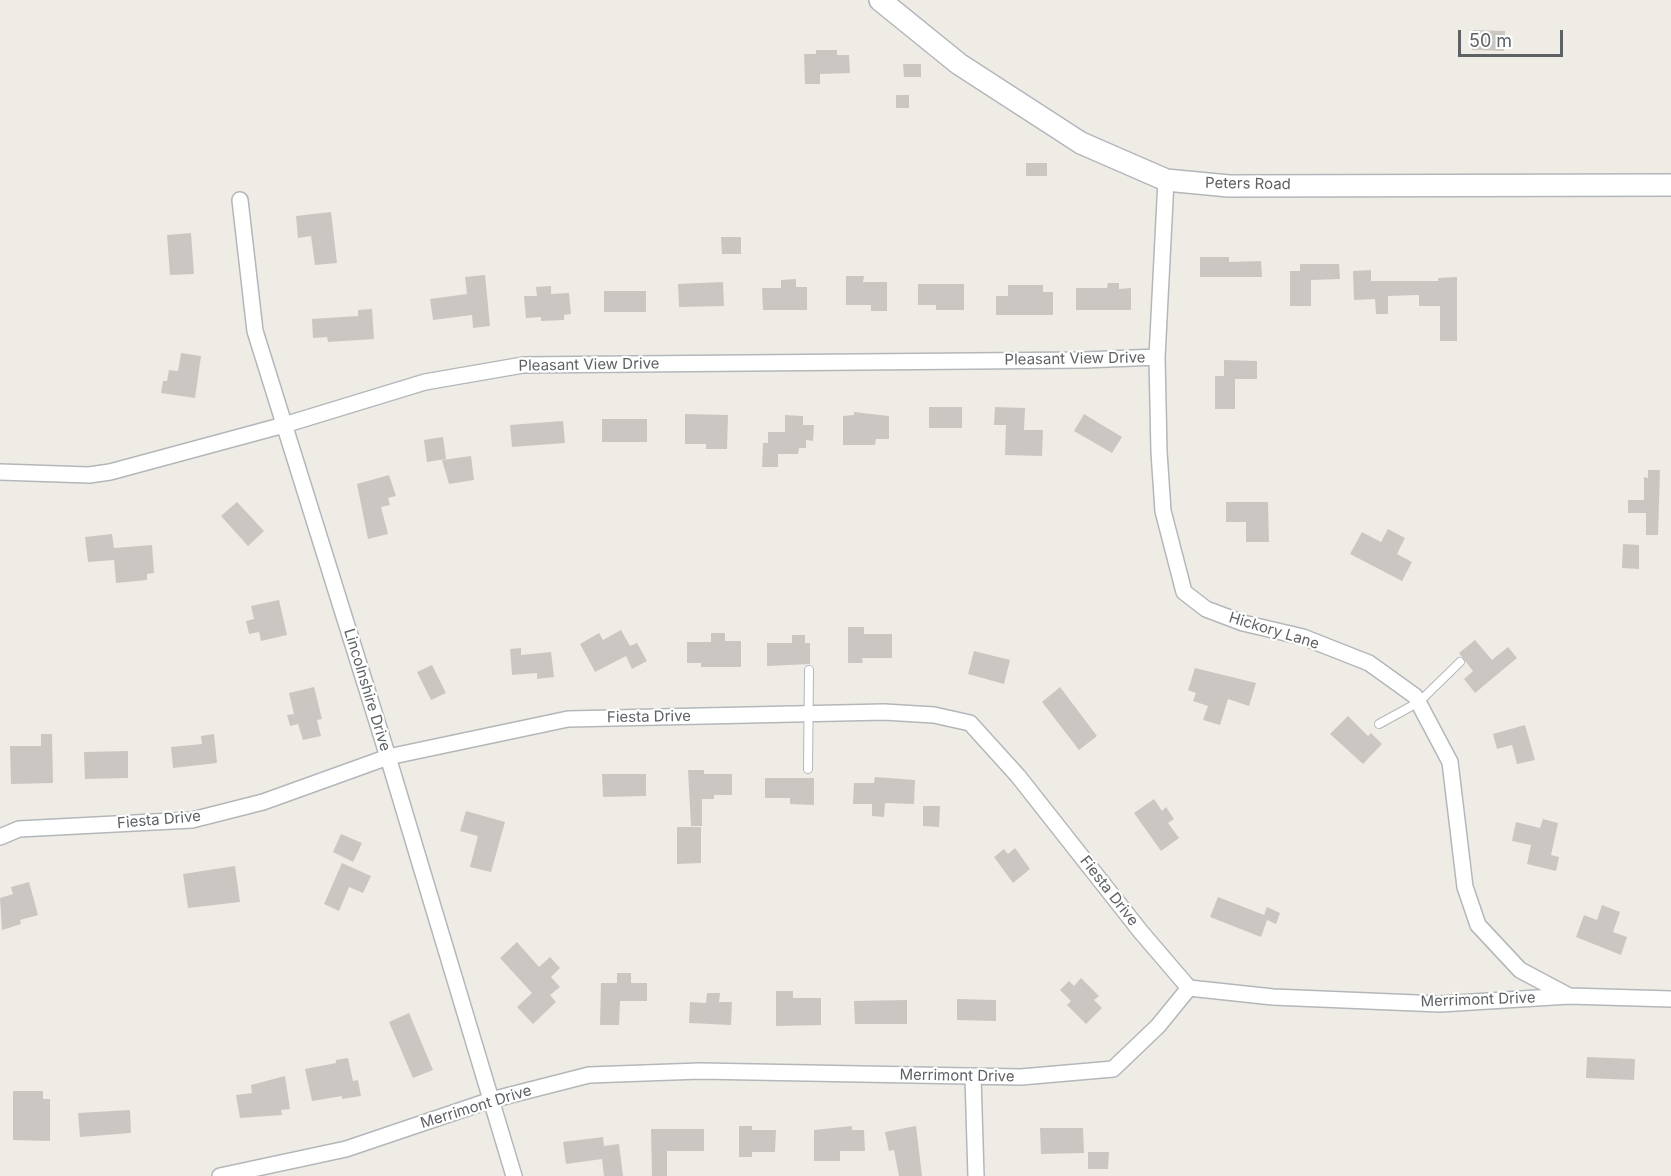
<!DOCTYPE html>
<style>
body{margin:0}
#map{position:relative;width:1671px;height:1176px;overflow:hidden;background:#efece6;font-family:Inter,sans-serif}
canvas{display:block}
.scale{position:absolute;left:1458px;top:30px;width:105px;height:27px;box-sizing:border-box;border:3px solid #5e6265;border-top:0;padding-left:8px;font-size:18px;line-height:21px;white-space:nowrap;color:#5e6265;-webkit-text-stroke:4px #fff;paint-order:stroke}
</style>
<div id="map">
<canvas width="1671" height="1176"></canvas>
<div class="scale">50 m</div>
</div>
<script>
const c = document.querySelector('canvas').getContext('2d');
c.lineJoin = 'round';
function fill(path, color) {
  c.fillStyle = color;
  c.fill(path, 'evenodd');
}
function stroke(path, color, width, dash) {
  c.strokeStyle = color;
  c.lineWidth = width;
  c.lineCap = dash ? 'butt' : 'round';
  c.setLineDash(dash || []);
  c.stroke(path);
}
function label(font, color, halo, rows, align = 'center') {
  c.font = font + ' Inter,sans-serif';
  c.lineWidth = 4.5;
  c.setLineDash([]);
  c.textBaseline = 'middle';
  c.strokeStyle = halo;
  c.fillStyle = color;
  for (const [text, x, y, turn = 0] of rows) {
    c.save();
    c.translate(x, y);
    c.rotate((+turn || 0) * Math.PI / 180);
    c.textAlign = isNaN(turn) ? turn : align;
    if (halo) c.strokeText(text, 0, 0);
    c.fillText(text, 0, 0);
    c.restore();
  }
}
fill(new Path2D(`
 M1473,30L1505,31L1504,51L1472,50Z
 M816,50H837V55H849L850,73L820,74V84H805L804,54H816Z
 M903,64H921V77H904Z
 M896,95H909V108H896Z
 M1026,163H1047V176H1026Z
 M331,212L337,263L315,265L311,236L298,238L296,216Z
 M191,233L194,274L170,275L167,235Z
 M721,237H741V254H722Z
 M1200,257H1229V262L1261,261L1262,277H1200Z
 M1300,264H1339L1340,279L1311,280V306H1290V271H1300Z
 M1371,270V281H1438V278L1457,277V341H1440V306H1419V295L1388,296V314H1376L1375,299L1354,300L1353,271Z
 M485,275L490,326L473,328L472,315L433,320L430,299L467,294L465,277Z
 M846,276H864L863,282H887V311H871V305H846Z
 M796,279V287H807V310H763L762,288H781V280Z
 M723,282L724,306L679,307L678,284Z
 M1108,283H1119V289L1131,288V310H1076V288H1107Z
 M918,284H964V310H936V305H918Z
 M1008,285H1043V292H1053V315H996V296H1008Z
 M551,286V294L569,293L571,314L564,315V320L541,321V317L526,318L524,296H537L536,287Z
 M604,291H646V312H604Z
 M372,309L374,339L328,342L327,337L313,338L312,319L358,316V310Z
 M181,353L201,356L195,398L161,393L163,381H167L169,370L178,371Z
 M1224,360L1257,361V379H1235V409H1215V376H1224Z
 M929,407H962V428H929Z
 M995,407L1025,408L1024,430H1043L1042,456L1005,455L1006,425H994Z
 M854,412L889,416V439H876L875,445H843V416L854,415Z
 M685,414L728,415L727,449H706V444H685Z
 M1084,414L1122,437L1112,453L1074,431Z
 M785,415L803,416V425H814L813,441L806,440V448H799L798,454H778V467H762L763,443H768V432H785Z
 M602,419H647V442H602Z
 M563,421L565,443L512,447L510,425Z
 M443,437L446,459L427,462L424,440Z
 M471,456L474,480L449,484L442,460Z
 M1648,470H1660L1658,535H1646V513H1628V500H1644V477L1648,478Z
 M389,475L396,496L388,498L390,505L381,507L388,534L368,539L357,484Z
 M237,502L264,531L248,546L221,516Z
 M1226,502H1268L1269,542H1246V522H1226Z
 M1388,529L1405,538L1397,554L1412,562L1402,581L1350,554L1362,532L1381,542Z
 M112,534L114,548L152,545L154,573L147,574V580L116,583L114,560L88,562L85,537Z
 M1623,544L1639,545V569L1622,568Z
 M279,600L287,635L261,641L259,632L249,634L246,621L254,619L251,606Z
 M848,627H864V634H892V658H862L863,663H848Z
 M621,630L630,646L637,643L647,661L632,669L626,656L595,672L580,644L599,633L603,640Z
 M711,633H725V641H741V667H701V663H687V642H711Z
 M792,635H805V643H810V664L767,666V643H792Z
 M1475,640L1492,660L1508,647L1517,658L1475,693L1464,679L1473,671L1459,653Z
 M521,648V655L551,652L554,677L537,679V673L512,675L510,649Z
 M974,651L1010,660L1004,684L968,674Z
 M432,665L446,693L431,700L417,672Z
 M1195,668L1256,683L1249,706L1228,699L1220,725L1203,720L1208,706L1193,701L1196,693L1188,690Z
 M314,687L322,719L317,720L321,736L303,740L298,724L290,726L287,715L294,714L289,693Z
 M1060,687L1097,736L1079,750L1042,702Z
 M1348,716L1368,736L1371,733L1382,744L1363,764L1330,734Z
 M1525,725L1535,760L1517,764L1512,745L1497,749L1493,734Z
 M41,734H52L53,783L11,784L10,746H41Z
 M214,734L217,763L173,768L171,747L202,744L201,736Z
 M128,751V778L85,779L84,752Z
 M688,770H704V774H732V795H714V799H702V826H691Z
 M602,774H646V796L603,797Z
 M875,777L915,780L914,804L885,803L884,817L872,816V804H853L854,783H874Z
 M765,778H814V805L790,804V798H765Z
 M1154,799L1162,811L1166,807L1174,819L1168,823L1179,838L1161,851L1134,813Z
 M923,806H940L939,827L923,826Z
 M466,811L505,822L491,872L470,867L478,836L460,831Z
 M1543,819L1558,823L1551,855L1559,857L1556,871L1527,864L1531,845L1512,841L1516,822L1540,828Z
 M677,827H701V863L677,864Z
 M341,834L362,843L353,862L333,852Z
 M1015,848L1030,869L1013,883L994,857L1004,849L1008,854Z
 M342,863L371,876L363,893L349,887L339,911L324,904Z
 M235,866L240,902L188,908L183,874Z
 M29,882L38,915L20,920L21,924L2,930L0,898L13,894L11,887Z
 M1218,897L1264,915L1267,907L1280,913L1276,924L1267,920L1261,937L1210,917Z
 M1602,905L1620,912L1613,932L1627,937L1621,955L1576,937L1584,915L1597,920Z
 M517,942L539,967L550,957L560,968L551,977L560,987L550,995L556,1002L533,1024L517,1007L532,993L500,958Z
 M617,973H631V983H647V1001H620L619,1025H600L601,983H617Z
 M1081,978L1099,996L1094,1000L1102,1008L1086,1024L1067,1005L1071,1001L1060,990L1069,981L1074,986Z
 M776,991H793V998H821V1025L776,1026Z
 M707,993H720L719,1002H732L731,1025L689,1023L690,1002L706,1003Z
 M957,999L996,1000V1021L957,1020Z
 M907,1000V1024H855L854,1001Z
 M409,1013L433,1070L413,1078L389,1022Z
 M1587,1057L1635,1059L1634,1080L1586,1078Z
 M348,1058L353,1081L358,1080L361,1096L342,1099V1096L312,1101L305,1069L336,1063V1060Z
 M285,1076L290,1109L281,1110L282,1115L240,1118L236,1095L252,1093L251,1085Z
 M13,1091H43V1099H50V1141L13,1140Z
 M130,1110L131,1133L80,1137L78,1113Z
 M739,1126H752V1130H776L775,1152H752V1157H739Z
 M852,1126V1130H864L865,1151H840V1161H814V1130Z
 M916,1126L922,1176H899L894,1150L889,1151L885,1132Z
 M1040,1128H1083L1084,1153L1041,1154Z
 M651,1129H704V1151H667V1176H652Z
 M603,1137L604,1146L619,1144L623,1176H604L602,1159L566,1164L563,1142Z
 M1088,1152H1109L1108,1169H1088Z`), '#cac7c3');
const lane = new Path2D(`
 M1379,724L1419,702L1460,662
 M808,769L809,670`);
const street = new Path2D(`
 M1166,180L1157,357L1159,452L1163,511L1184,592L1206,609L1243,623L1303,637L1369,663L1415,696L1450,762L1465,887L1478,925L1520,970L1569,996
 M240,200L255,331L388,757L514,1176
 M0,472L89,475L110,472L284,425L425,382L523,365L1085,360L1157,357
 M0,837L19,829L192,820L263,802L388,757L568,719L884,712L934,715L970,723L1018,776L1141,932L1189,988
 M1189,988L1273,997L1440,1004L1569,996L1671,999
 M973,1077L976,1176
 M220,1176L346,1149L491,1100L589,1075L700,1071L1021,1077L1113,1069L1158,1026L1189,988`);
const secondary = new Path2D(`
 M880,0L959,64L1081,143L1166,180L1229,186L1671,185`);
stroke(lane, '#b3b7ba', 10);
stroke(street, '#b3b7ba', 18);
stroke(secondary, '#b3b6ba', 24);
stroke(lane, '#fff', 8);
stroke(street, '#fff', 15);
stroke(secondary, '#fff', 21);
label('15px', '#5e6265', '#fff', [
 ["Peters Road",1248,184,1],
 ["Pleasant View Drive",1075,359,-1],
 ["Pleasant View Drive",589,365,-1],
 ["Hickory Lane",1274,631,17],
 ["Lincolnshire Drive",367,690,73],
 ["Fiesta Drive",649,717,-1],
 ["Fiesta Drive",159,820,-5],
 ["Fiesta Drive",1109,891,52],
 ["Merrimont Drive",1478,1000,-2],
 ["Merrimont Drive",957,1076,1],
 ["Merrimont Drive",476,1107,-17]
]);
</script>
